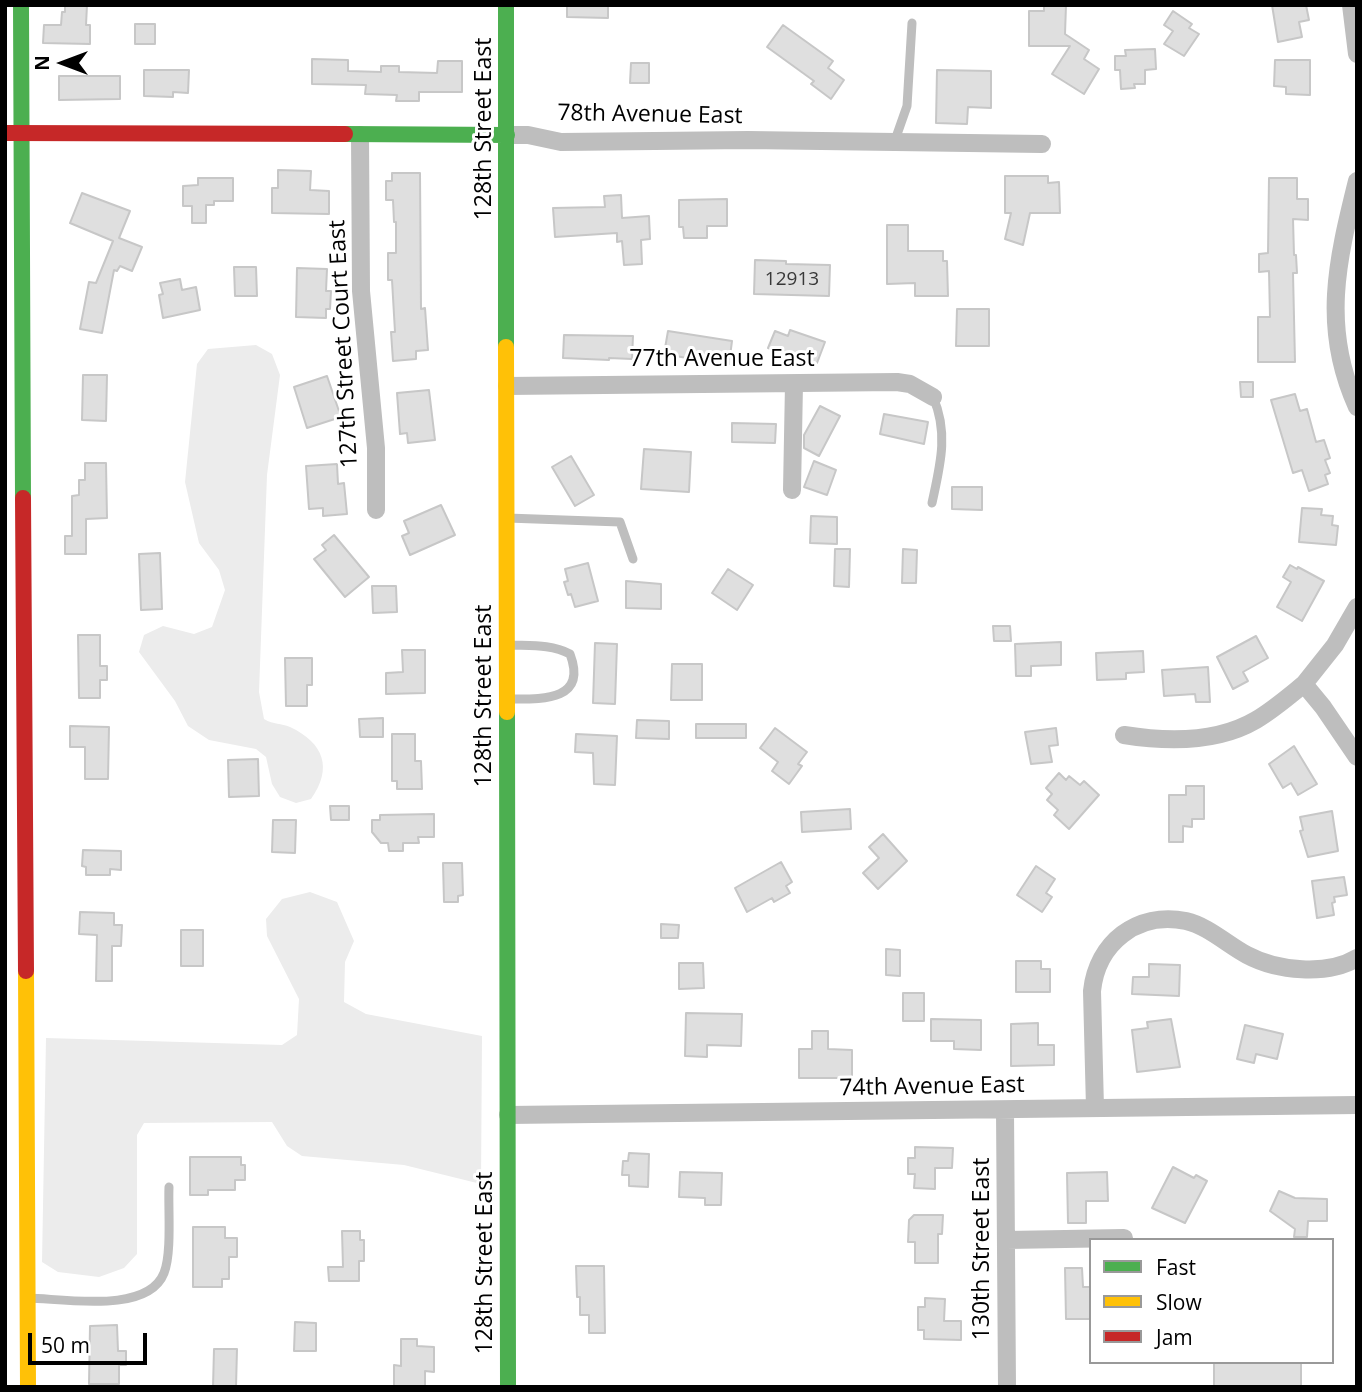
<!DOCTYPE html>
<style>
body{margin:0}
#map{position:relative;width:1362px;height:1392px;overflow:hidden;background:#fff;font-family:"Open Sans",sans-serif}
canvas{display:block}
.frame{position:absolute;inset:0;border:7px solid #000;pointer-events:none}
.legend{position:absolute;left:1089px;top:1238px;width:245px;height:126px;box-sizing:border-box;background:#fff;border:2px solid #999;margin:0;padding:9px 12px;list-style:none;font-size:21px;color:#000}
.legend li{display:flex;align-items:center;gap:14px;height:35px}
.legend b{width:35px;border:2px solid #999}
.north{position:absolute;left:28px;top:28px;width:70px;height:70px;-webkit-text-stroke:5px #fff;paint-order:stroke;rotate:270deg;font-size:19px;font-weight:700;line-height:28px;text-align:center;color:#000}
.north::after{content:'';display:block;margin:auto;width:24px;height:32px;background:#000;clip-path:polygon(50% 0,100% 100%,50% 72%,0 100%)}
.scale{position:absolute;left:28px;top:1333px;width:119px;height:32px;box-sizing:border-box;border:4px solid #000;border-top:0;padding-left:9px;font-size:21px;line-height:24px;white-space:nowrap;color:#000;-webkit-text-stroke:5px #fff;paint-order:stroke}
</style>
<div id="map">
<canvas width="1362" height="1392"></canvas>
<div class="frame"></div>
<ul class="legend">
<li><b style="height:9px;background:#4caf50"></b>Fast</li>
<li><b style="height:9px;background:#ffc107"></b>Slow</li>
<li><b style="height:9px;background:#c62828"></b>Jam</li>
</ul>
<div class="north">N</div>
<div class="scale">50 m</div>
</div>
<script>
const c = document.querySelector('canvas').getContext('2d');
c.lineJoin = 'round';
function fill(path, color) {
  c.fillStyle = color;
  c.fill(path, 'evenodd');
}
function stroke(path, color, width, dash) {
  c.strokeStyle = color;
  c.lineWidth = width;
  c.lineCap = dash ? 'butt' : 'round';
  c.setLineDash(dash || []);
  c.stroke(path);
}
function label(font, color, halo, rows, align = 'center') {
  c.font = font + ' "Open Sans",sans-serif';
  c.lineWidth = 6;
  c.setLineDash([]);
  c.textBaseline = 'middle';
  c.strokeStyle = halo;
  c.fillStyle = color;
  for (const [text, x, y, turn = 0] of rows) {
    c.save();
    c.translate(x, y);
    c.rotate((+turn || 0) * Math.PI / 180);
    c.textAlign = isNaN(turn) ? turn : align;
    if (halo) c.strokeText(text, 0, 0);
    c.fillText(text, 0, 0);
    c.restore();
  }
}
fill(new Path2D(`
 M256,345L272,354L280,375L267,475L259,692L264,719C274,725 281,723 290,727C324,743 333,768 311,799L296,803L280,797L272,784L266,757L256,749L209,740L188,726L175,701L139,652L144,635L163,626L194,634L212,627L225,590L219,570L199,543L185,482L197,364L208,349Z
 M310,892L337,902L354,941L345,962L344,1002L366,1014L482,1036L481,1184L404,1165L302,1156L287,1146L272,1122L144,1123L137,1135V1254L124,1268L99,1277L58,1272L42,1262L46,1038L282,1045L297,1035L299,999L267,936L266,919L282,899Z`), '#ececec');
const building = new Path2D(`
 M65,5H87L86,25H90V44L43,43L44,25H61L62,12H65Z
 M567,5H608V18L567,17Z
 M1044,5H1066L1065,34L1089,50L1084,59L1099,69L1084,94L1052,74L1070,46H1029V11H1044Z
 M1272,5H1306L1309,20L1299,22L1302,37L1278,42Z
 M1173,11L1192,24L1189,28L1199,34L1184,56L1164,44L1173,31L1164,25Z
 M135,24H155V44H135Z
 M783,25L833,61L828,68L844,80L831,99L811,84L814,81L767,47Z
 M1155,49L1156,69L1145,70V84H1134L1135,88L1121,89L1120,70H1115V56H1126L1125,50Z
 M312,59L348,60V71L381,72V66H399V72L437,73L438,61H462V92H419V101H396L397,95L365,94L366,85L312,84Z
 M1275,60H1310V95L1286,94V87L1274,86Z
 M631,63H649V83H630Z
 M144,70H189L188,93L173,92V97L144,96Z
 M937,70L991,71V108L968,107L967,124L936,123Z
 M59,76H120V99L59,100Z
 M278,170L311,171L310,190L329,191V214L272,213V188H278Z
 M392,173H420L421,309L425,308L428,350L416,351V359L393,361L391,332H395L392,280H388V253H396V222H394L393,200H386V181H392Z
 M1005,176H1048V183L1059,182L1060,213H1030L1023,245L1005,239L1011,213H1005Z
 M198,178H233V201H214V205H206V223H192V206H183V186L198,185Z
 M1269,178H1297V199H1308V220L1293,219L1294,255H1296L1297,273H1293L1295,362H1258V317H1270L1269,271L1259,272V254L1268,253Z
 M82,193L130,211L119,238L142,247L132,271L120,266L117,271L114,270L102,333L80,329L89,282L96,283L113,241L70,223Z
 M621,195L622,218L649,216L650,239L641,240L642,264L624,265L622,241L617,242V233L555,237L553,208L605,207L604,196Z
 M727,199V226H707V238H684L683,227H679V200Z
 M887,225H908V251H943V261H947L948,296H915V283L887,284Z
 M755,260L786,261V264L830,265L829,296L754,294Z
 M234,267H256L257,296H235Z
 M297,268L327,269L326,291H331L330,309H326V318L296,317Z
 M180,279L182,290L196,287L200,310L163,318L159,295L163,294L160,283Z
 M957,309H989V346H956Z
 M790,330L825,342L817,363L808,360L805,366L794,362L795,358L768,348L775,331L788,336Z
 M668,331L732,341L729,364L687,360V358L664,354Z
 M564,335L633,336L632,359L609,358V360L563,358Z
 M83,375H107L106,421L82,420Z
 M327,376L341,417L307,428L294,387Z
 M1240,382H1253V397H1241Z
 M429,390L435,440L408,443L407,433L400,434L397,393Z
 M1295,394L1300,411L1307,409L1316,442L1324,440L1330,458L1325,460L1330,473L1325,475L1328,484L1309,491L1302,470L1293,473L1271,400Z
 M820,406L840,416L819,456L804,448V435Z
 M884,414L928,422L924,444L880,434Z
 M732,423L776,424L775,443L732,442Z
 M644,449L691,452L689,492L641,489Z
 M571,456L594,495L575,506L552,467Z
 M814,461L836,470L827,495L804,487Z
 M85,463H106L107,518L86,519V554H65V536H72V496L79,495V480H85Z
 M337,464L338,484L344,483L347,514L323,516V508L309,509L306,466Z
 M952,487H982V510L952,509Z
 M441,505L455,535L410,555L402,536L409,533L404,521Z
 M1302,508L1322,509L1321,515L1333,516L1332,525L1338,526L1336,545L1299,542Z
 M811,516L837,517V544L810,543Z
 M334,535L369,577L345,597L314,559L326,550L322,545Z
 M835,549H850L849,587L834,586Z
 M903,549L917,550L916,583H902Z
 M160,553L162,609L141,610L139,554Z
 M588,563L598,601L575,607L571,594L568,595L564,582L568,581L565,569Z
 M1290,565L1297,569L1298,567L1324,581L1302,621L1277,607L1291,582L1283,577Z
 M728,569L753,585L737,610L712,593Z
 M626,581L661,584V609L626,608Z
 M372,586H396L397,612L373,613Z
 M993,626H1010L1011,641H994Z
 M78,635H100V666H107V680H100V698H79Z
 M1256,636L1268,658L1243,672L1248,681L1233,689L1217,657Z
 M1061,642V665L1031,666V676H1016L1015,644Z
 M595,643L617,644L615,704L593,703Z
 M402,650H425V693L386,694V673L403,672Z
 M1143,651L1144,672L1126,673V679L1097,680L1096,653Z
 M285,658H312V685H307V706H286Z
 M672,664H702V700H671Z
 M1208,667L1210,702H1196L1195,694L1164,696L1162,670Z
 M383,718V737H360L359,719Z
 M637,720L669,721V739L636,738Z
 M696,724H746V738H696Z
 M70,726L109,727L108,779H85V747H70Z
 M775,728L807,752L798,764L802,766L789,784L772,771L778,762L760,748Z
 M1056,728L1058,745L1049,746L1052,762L1031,764L1025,732Z
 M392,734H415V761H421L422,789H397V781H392Z
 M576,734L617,736L615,785L594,784L593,753L575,752Z
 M1294,746L1317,784L1298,795L1291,783L1283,788L1269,764Z
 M258,759L259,796L229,797L228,760Z
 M1059,773L1066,780L1069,776L1080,785L1084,781L1099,795L1069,829L1054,815L1058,810L1047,800L1052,794L1046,788Z
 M1186,786H1204V819H1192V827L1183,826V842H1169V795H1186Z
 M330,806H349V820H331Z
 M850,809L851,829L802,832L801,812Z
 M1332,811L1338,851L1308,857L1300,831L1303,830L1300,817Z
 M434,814V837H418L419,843H403V851H389L388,843H381L372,832V820H380V815Z
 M273,820H296L295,853L272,852Z
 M883,834L907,861L878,889L863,873L879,858L869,847Z
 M83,850L121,851V870L110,869V875H86V867L82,866Z
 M781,862L792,882L786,886L790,893L774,902L772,898L747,912L735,888Z
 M443,863H462L463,895L458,896V902H444Z
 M1036,866L1055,879L1046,893L1052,897L1042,912L1017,895Z
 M1344,877L1347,895L1334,897L1335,902L1332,903L1334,915L1317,918L1312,881Z
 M80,912L114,913V925H122L121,946H112V981H96L97,935L79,934Z
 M661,924L679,925L678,938H661Z
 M181,930H203V966H181Z
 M886,949L900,950V976L886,975Z
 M1016,961H1041V969H1050V992H1016Z
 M679,963H703L704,988L679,989Z
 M1149,964L1180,965L1179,996L1132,994L1133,977H1149Z
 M903,993H924V1021H903Z
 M686,1013L742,1014L741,1046L707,1045V1057L685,1056Z
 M931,1019L981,1020V1050L954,1049V1041H931Z
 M1171,1019L1180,1067L1137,1072L1132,1030L1148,1028L1147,1022Z
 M1038,1023V1045H1054V1065L1011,1066V1024Z
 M1245,1025L1283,1034L1277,1059L1256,1054L1254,1063L1237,1059Z
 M812,1031H828V1049L852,1050V1078H799V1049H812Z
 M915,1147L953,1148L952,1168H935V1189L914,1188L915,1174H908V1158H915Z
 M629,1153L649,1154L648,1187L629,1186V1175H622L623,1161H628Z
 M190,1157H241V1165H245V1180H235V1190H208V1195H190Z
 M1173,1167L1194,1178L1196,1175L1207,1181L1185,1223L1152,1208Z
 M680,1172L722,1173L721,1205H705V1198L679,1197Z
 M1107,1172L1108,1201H1086V1223H1068L1067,1173Z
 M1279,1191L1295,1198L1327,1199V1221H1308L1307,1237H1294L1295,1229L1270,1211Z
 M914,1215H943L942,1234H938V1263H915V1242H908L909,1220Z
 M193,1227H225V1238H237V1257H229V1279H222V1287H193Z
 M342,1231H360V1240H364V1261H359V1281H329L328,1267H343Z
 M576,1266H604L605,1333H589V1315H580V1297H577Z
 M1065,1268H1082L1083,1287H1091V1319H1066Z
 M925,1298L945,1299L944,1321H961V1340L924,1339V1330H918V1307H925Z
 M295,1322L316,1323V1351H294Z
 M117,1325L118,1351H126V1365H119V1384H89L90,1326Z
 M401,1339H417V1346L434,1347V1372L425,1371V1387H394V1365L401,1366Z
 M214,1349H237L236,1387H213Z
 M1214,1362H1301V1387H1214Z`);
fill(building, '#dfdfdf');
stroke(building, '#c7c7c7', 2);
stroke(new Path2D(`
 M894,143L907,106L912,23
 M932,503C940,466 949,433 933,397
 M507,518L620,522L633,559
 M509,699C540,699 588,702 570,654C551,644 530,646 509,645
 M29,1298C65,1299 148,1314 164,1273C172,1253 168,1209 169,1187`), '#bebebe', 9);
stroke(new Path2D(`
 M1351,5L1357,54
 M360,135L361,291L376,448V510
 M507,135H528L561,142L748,140L1042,144
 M1357,181C1337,261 1321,328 1357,407
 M507,386L897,382L910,384L933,397
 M792,490L794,384
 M1357,607L1335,645L1304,684L1323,707L1357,757
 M1124,735C1168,742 1217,743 1256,720C1273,710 1288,697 1304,684
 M1095,1108L1092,991C1097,943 1137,911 1186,921C1208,926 1228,945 1247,955C1277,971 1327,976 1357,958
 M1005,1111L1007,1387
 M508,1115L1357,1105
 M1007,1240L1124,1238`), '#bebebe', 18);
stroke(new Path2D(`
 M21,5L23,498
 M506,5V347
 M345,134L507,135
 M507,712L508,1387`), '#4caf50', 16);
stroke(new Path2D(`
 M506,347L507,712
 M26,971L28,1387`), '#ffc107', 16);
stroke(new Path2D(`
 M7,133L345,134
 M23,498L26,971`), '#c62828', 16);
label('19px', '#383838', null, [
 ["12913",792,280]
]);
label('23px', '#000', '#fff', [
 ["78th Avenue East",650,115,1],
 ["128th Street East",484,129,-90],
 ["127th Street Court East",344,344,-93],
 ["77th Avenue East",722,359],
 ["128th Street East",484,696,-90],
 ["74th Avenue East",932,1087,-1],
 ["130th Street East",982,1249,-90],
 ["128th Street East",485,1263,-90]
]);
</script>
